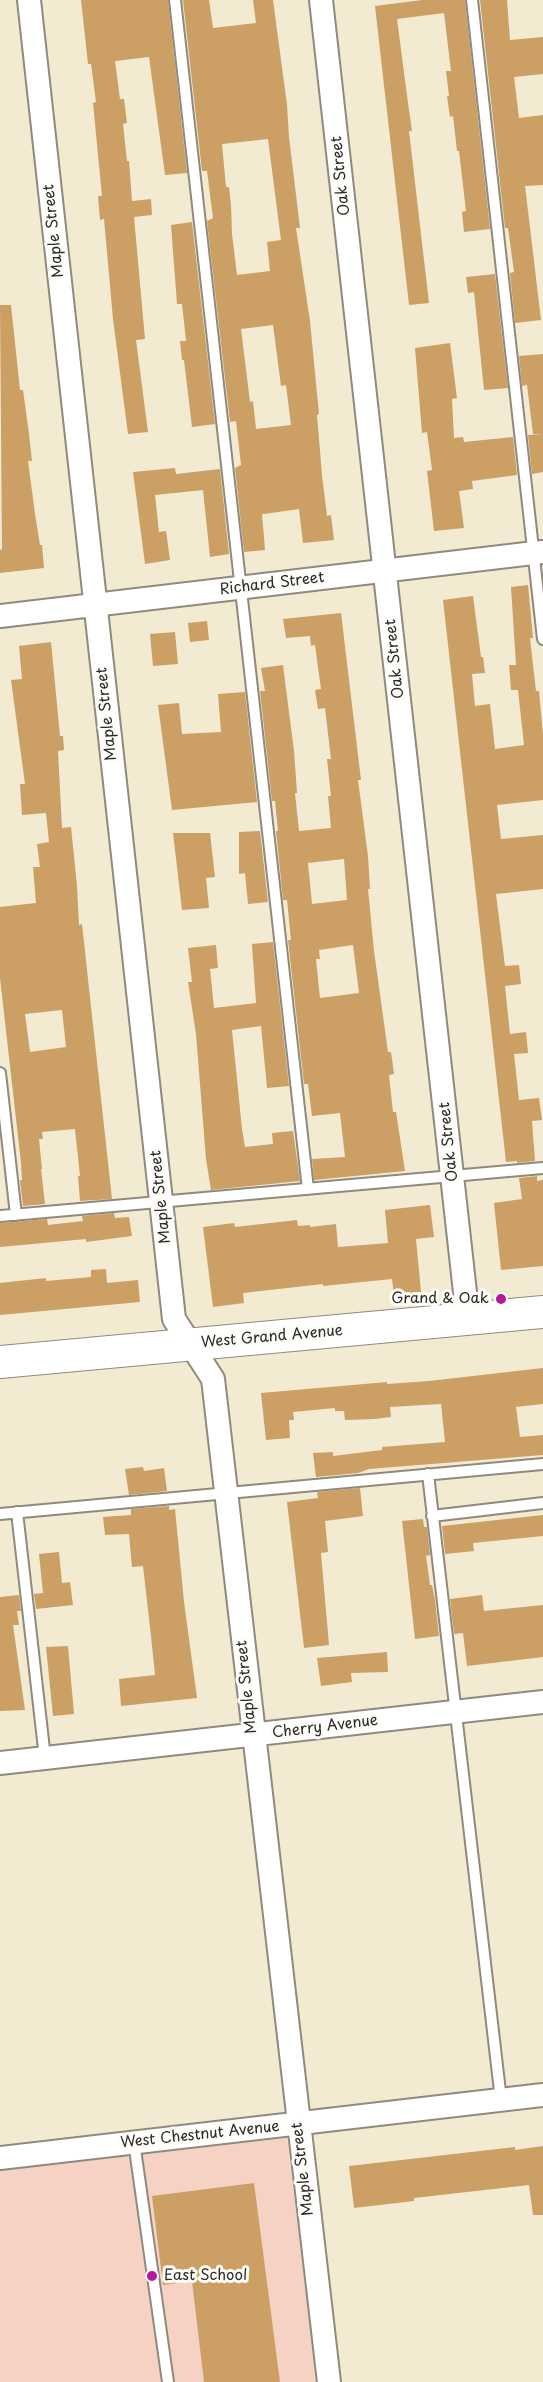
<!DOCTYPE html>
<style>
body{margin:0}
canvas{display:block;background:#f3ead2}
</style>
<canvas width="543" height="2382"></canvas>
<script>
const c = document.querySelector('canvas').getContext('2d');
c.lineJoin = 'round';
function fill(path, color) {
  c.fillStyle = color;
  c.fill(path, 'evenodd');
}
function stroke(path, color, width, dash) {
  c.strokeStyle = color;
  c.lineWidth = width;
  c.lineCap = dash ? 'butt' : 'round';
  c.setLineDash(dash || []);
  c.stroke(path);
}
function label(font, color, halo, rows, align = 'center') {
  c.font = font + ' "Playpen Sans",sans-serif';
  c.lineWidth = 6;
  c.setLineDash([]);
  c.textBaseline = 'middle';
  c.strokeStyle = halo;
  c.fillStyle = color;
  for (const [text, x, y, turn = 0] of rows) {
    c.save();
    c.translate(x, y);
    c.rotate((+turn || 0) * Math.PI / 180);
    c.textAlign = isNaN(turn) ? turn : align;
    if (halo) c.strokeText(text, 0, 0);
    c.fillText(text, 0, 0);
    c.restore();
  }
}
fill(new Path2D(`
 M287,2138L317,2382H0V2170Z`), '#f5d2c3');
fill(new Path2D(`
 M81,0H168L187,173L165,175L149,57L115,61L120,99H124L127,123L123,124L127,161H129L132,201L151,199L152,215L134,217L145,339L136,340L148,432L128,434L113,319L104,219L100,220L98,196H102L93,103L96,102L91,64H88Z
 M183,0H209L213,28L256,23L253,0H273L287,105L289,137L300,228H296L310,321L319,414L317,415L322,475L327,516L331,515L334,540L303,543L299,509L264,514H262L265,550L244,552L235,468L241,465L236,421L230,422L207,221L213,218L207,171H202ZM268,139L281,240L267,242L270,271L237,275L232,234L231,205L229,187H226L222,144ZM273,325L281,386L286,385L291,425L256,429L253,401L250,402L241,329Z
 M422,0H465L490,229L464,232L462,212L466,211L459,151H457L453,116L450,117L447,96H449L446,71H451L444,13L397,19L408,103L412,131H409L429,303L409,305L375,6Z
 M480,0H507L510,40L543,37V74L514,77L519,118L543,115V185L525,186L541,320L515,323L510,273L514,272L508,228H505Z
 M192,222L215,424L192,427L184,360H182L180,341H186L182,304H177L171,225Z
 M495,274L508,388L484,390L474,292L468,293L466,277Z
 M0,305H11L20,390H23L29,434L32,461H28L35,514L40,545H42L44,568L0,573V550L2,549Z
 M450,343L457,398L452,399L454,438L463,437L464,442L513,437L517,475L472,481L473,489L459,491L464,528L434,531L427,471L432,470L427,432L422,433L415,348Z
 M543,354V434H533L527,385L522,386L519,356Z
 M543,434V472L532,474L528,435Z
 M175,468L176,474L220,469L229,554L210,557L203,490L155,495L159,532L166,531L170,560L145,564L133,472Z
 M528,585L533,638H530L536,691H539L543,735V800L497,805L501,839L543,835V889L496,894L505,966L519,965L521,984L505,986L510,1034L526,1032L528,1053L514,1054L519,1100L539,1098L542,1120L532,1121L535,1161L517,1163V1161L506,1162L443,600L473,596L481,657H483L485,673L472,674L475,706L490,704L495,749L524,745L518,690H511L509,665H516L511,587Z
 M341,613L361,780H358L368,856L370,889H368L374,951L388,1052H391L394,1074L389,1075L393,1112H396L405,1171L314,1180L312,1159L345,1157L340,1113L312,1116L308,1084H304L288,940H291L287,900H283L276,831H278L275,801H272L260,691H265L261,668L283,665L294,751L297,793H295L299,831L331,828L328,796H331L327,759H331L325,708L318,709L315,690L321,689L315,645L311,646L310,636L286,638L283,619ZM344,859L347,900L312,904L308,863ZM353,945L359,993L320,998L316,959H320L319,950Z
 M207,621L209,640L190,642L188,623Z
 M175,632L178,664L153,666L150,634Z
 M51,642L60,736H63L64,750L58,751L62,828L71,827L77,886L79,925L82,924L112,1199L80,1201L78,1176H80L75,1129L42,1132L43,1139H39L42,1169H41L45,1204L23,1206L20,1180H22L21,1163L0,978V907L36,903L33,867H40L37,844L49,842L46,813L22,815L20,784H25L11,680L22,679L19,646ZM62,1010L66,1047L30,1052L25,1014Z
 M245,692L257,802L172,810L158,705L179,703L182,734L221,732L218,694Z
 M260,831L268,902L248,904L245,873L239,874V832Z
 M173,833H210L215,877L206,878L209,908L182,910Z
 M273,942L289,1086L267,1088L261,1026L232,1030L242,1129L245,1147L273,1144L272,1133L293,1131L300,1181L211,1190L206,1159L196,1034L188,982H192L188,948L216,945L218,968L210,969L214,1008L256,1003L252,944Z
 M537,1176V1181L543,1180V1266L501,1270L494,1203L522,1199L519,1178Z
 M430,1205L434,1237L416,1239L421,1292L394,1295L392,1279L323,1286V1284L243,1293L244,1303L213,1307L203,1227L234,1223L235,1227L297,1220L298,1226L310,1225V1227L336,1224L338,1247L388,1243L385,1210Z
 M114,1213L115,1218L129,1217L132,1236L86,1242V1239L0,1247V1223L47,1219L48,1225L83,1221L82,1216Z
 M106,1269L107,1283L138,1280L140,1302L0,1315V1283L46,1278V1281L91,1277V1270Z
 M543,1368V1404L516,1407L520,1437L543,1435V1455L369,1469L358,1473L316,1477L313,1453L333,1452V1456L382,1450V1447L445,1442L441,1404L390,1407L391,1417L375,1419L345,1420L344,1411H335V1408L293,1412L294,1420H289L290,1438L266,1440L261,1393L387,1382V1384L429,1381Z
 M143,1467L144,1471L164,1468L167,1491L129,1495L125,1469Z
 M360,1488L363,1516L325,1521L328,1552L321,1553L329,1645L304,1648L287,1502L318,1498L317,1492Z
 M169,1506V1510L175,1509L184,1602L197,1698L121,1706L119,1679L155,1675L151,1636L143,1566L132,1567L129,1534L105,1535L103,1517L131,1515V1509Z
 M543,1515V1536L473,1543L474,1551L445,1554L442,1526Z
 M423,1519L424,1527H427L430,1555L426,1556L430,1585H432L435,1600L439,1636L415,1639L402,1521Z
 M59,1552L62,1583L70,1582L73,1605L36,1609L34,1594L43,1593L39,1554Z
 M19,1595L21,1611H17L19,1625H13L25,1710L0,1711V1597Z
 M482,1595L484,1611L543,1605V1657L467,1666L463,1633L454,1634L450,1599Z
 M68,1646L74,1714L53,1716L46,1647Z
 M387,1652L388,1672L351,1673L352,1682L321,1686L317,1658Z
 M543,2146V2215H533L529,2185L414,2198V2201L354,2208L349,2166L515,2147V2150Z
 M254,2183L280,2382H204L192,2281L163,2285L152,2196Z`), '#cc9f65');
const lane = new Path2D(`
 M175,0L308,1189
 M472,0L543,639
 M0,1073L16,1215
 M0,1216L543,1168
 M428,1474L501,2100
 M17,1512L45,1758
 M0,1514L543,1464
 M432,1516L543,1503
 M134,2142L168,2382`);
const street = new Path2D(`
 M29,0L174,1319L213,1379L329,2382
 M321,0L468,1319
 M0,616L543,552
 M0,1763L543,1702
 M0,2158L543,2095`);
const secondary = new Path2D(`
 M0,1362L543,1312`);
stroke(lane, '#8f8a7e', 14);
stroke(street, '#8f8a7e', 26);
stroke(secondary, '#8f8a7e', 34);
stroke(lane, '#fff', 10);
stroke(street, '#fff', 22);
stroke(secondary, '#fff', 32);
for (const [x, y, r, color] of [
 [501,1299,6,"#b5179e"],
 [152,2276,6,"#b5179e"]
]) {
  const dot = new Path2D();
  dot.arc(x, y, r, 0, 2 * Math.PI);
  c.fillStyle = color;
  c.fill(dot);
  stroke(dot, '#fdfcf7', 2);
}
label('15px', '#2b2b2b', '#fdfcf7', [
 ["Oak Street",341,176,-96],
 ["Maple Street",54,231,-96],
 ["Richard Street",272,584,-7],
 ["Oak Street",395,659,-96],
 ["Maple Street",107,714,-96],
 ["Oak Street",449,1142,-96],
 ["Maple Street",161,1197,-96],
 ["West Grand Avenue",272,1337,-5],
 ["Maple Street",247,1687,-96],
 ["Cherry Avenue",325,1727,-7],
 ["West Chestnut Avenue",200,2135,-6],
 ["Maple Street",303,2169,-97]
]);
label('15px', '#2b2b2b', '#fdfcf7', [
 ["Grand & Oak",489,1299],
 ["East School",164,2276,"left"]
], 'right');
</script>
